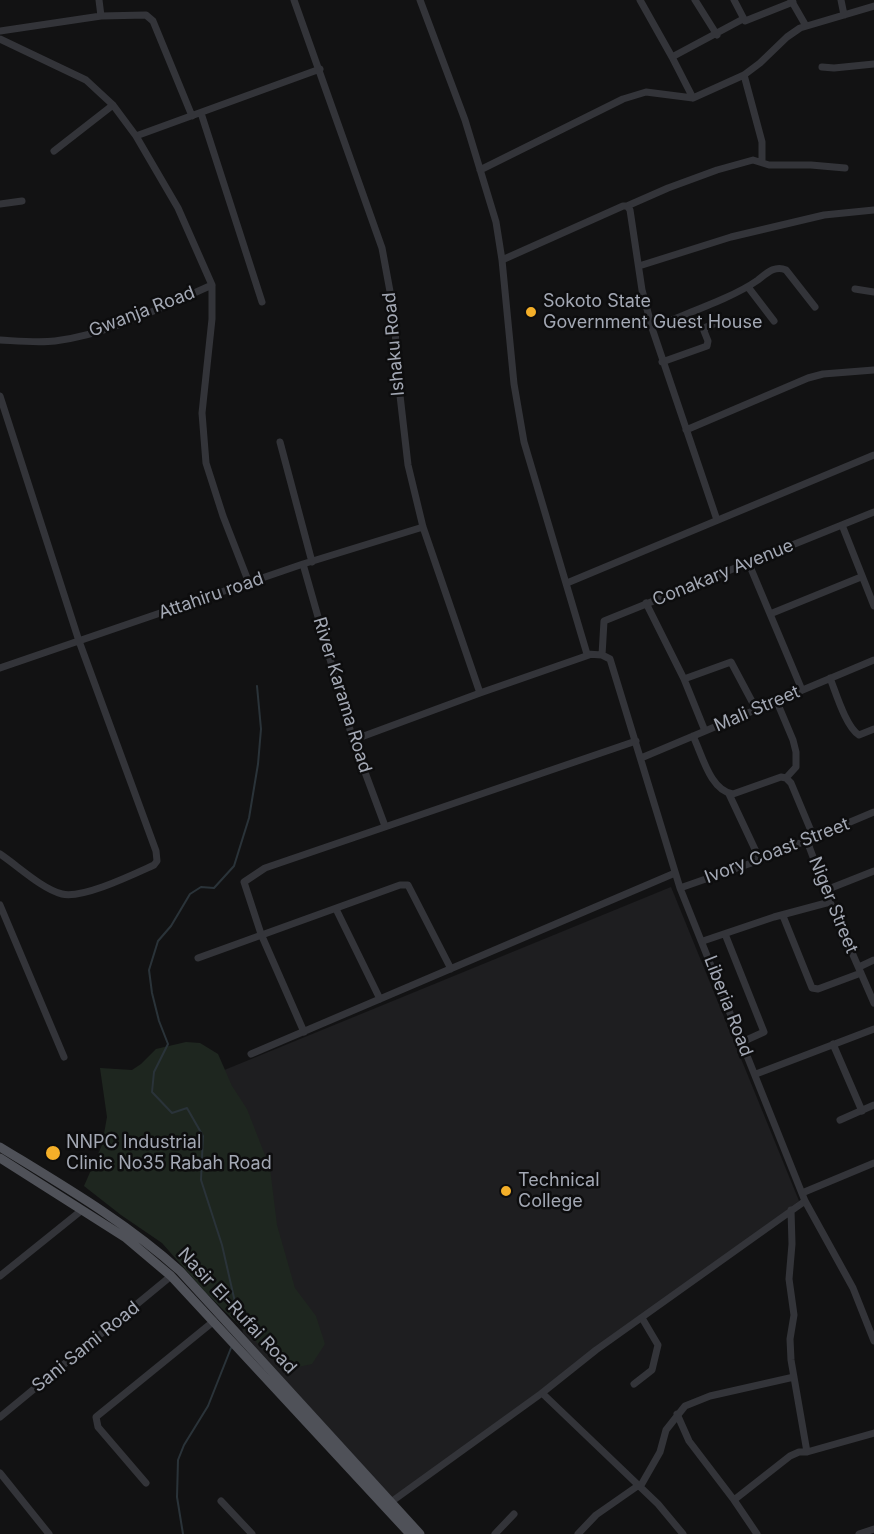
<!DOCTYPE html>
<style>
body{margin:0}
canvas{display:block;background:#121213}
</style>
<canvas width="874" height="1534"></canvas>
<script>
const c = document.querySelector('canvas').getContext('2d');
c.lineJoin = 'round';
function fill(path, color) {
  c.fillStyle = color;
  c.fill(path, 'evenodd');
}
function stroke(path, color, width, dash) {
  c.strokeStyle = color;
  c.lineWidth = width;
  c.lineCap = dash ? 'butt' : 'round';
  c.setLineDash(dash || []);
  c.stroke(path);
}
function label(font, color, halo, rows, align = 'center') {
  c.font = font + ' Inter,sans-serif';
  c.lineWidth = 5;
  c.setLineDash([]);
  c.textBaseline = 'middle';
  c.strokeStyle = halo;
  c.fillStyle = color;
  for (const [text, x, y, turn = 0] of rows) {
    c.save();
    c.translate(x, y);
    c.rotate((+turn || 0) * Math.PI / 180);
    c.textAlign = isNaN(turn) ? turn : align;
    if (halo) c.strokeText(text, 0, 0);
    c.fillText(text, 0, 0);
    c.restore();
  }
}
fill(new Path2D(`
 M671,887L799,1201L393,1499L243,1333L236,1294L183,1087Z`), '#1e1e20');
fill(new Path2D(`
 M186,1042L200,1043L218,1054L232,1086L247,1109L270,1168L277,1225L295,1288L316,1316L325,1344L312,1364L290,1369L277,1362L205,1292L162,1243L121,1215L84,1186L102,1145L107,1117L100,1068L132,1070L141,1064L156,1049Z`), '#1e261f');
stroke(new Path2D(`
 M237,1311L222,1245L201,1180L203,1136L187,1108L172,1113L152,1092L154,1072L168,1044L159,1021L152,993L149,970L158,941L171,926L190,894L201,887L214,888L234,866L249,818L258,764L261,729L257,686
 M183,1534L177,1497L178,1460L184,1445L208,1406L231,1348`), '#2a3339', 2);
stroke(new Path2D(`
 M99,0L101,16
 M294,0L382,248L394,313L398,378L408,465L423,527L480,693
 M420,0L465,120L496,222L502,260L514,384L524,442L587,654L602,655L610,659L680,888L805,1201L853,1288L874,1341
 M640,0L672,57L693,98
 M695,0L717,35
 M734,0L745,21L793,2
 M791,0L806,26
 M841,0L844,15
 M0,31L101,16L146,15L153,21L192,116
 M0,39L86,80L113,105L136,136L178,208L212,285V319L202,413L206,463L223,516L249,583
 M672,57L743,19
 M822,67L834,68L874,64
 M744,75L762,142V162
 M201,113L262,302
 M136,136L320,69
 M54,151L113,105
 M480,170L623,99L646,92L693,98L744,75L760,63L787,37L800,28L874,6
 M0,204L22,201
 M627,206L668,188L717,170L753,160L769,165H811L845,168
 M502,260L623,206H627L630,210L642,290L652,328L717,520
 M639,266L731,237L824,215L874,210
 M748,287L774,321
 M855,289L874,292
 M652,328C684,314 731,299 758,280C767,273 775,265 786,270L815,307
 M0,340C18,341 38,343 55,341C110,334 162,307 212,285
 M662,362L707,346L708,341L704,331L706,327L722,321
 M0,396L79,641L156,851L157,861L154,865C134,874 83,899 62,894C42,889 18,866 0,854
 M686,430L808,378L823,374L874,370
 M280,442L312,562
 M842,525L874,606
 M303,564L353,740L385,826
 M749,564L802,690
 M567,583L874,455
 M646,603L684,679L705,731
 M770,614L861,577
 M602,655L604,621L874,512
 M0,668L303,564L423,527
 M830,678C836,693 846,727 859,735L874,729
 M684,679L731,662L756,709
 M777,702L793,740L796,752V767L786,778
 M693,736C702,754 710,791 733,794L781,777L786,778L791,783L814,838
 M353,740L480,693L589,655
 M641,758L874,660
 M729,794L760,860
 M807,841L830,902L874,1003
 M680,888L760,860L874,812
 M826,890L874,871
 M0,905L64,1057
 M336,909L380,999
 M783,916L812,988L818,989L861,973
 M725,934L764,1032L742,1042
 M703,941L774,917L830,902
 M198,958L400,885H408L451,969
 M859,967L874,960
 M304,1032L261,934L244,882L265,868L636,741
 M833,1044L862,1111
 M251,1054L675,873
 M756,1074L874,1029
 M840,1120L874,1105
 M802,1193L874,1163
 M791,1210L792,1244L789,1279L794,1315L790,1339L791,1360L807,1452
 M0,1276L82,1210
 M634,1384L652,1370L658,1345L642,1318
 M542,1393L658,1504L683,1534
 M677,1414L689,1441L734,1500L757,1534
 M0,1417L171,1276
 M0,1473L49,1534
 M146,1483L98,1427L96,1417L214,1321
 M640,1487L660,1452L666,1430L685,1406L710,1396L794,1377
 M734,1500L790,1456L799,1452H807L874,1433
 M221,1501L252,1534
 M391,1502L542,1393L596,1350L805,1201
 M495,1534L514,1514
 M578,1534L596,1515L639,1485
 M859,1534L874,1529`), '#333439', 7);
stroke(new Path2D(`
 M0,1147C62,1185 126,1222 180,1271L420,1534
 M0,1158L126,1238L171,1276L410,1534`), '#4f5158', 9);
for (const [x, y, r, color] of [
 [531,312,6,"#f4af29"],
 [53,1153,8,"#f4af29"],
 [506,1191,6,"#f4af29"]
]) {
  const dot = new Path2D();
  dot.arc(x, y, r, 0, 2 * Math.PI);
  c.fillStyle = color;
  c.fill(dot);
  stroke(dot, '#0d0d0e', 2);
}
label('18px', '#a3a8b4', '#0d0d0e', [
 ["Sokoto State",543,302],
 ["Government Guest House",543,323],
 ["NNPC Industrial",66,1143],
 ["Clinic No35 Rabah Road",66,1164],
 ["Technical",518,1181],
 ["College",518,1202]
], 'left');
label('18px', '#a3a8b4', '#0d0d0e', [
 ["Gwanja Road",142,312,-21],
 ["Ishaku Road",394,344,-95],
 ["Conakary Avenue",723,573,-22],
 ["Attahiru road",211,596,-19],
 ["River Karama Road",342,695,73],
 ["Mali Street",757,709,-23],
 ["Ivory Coast Street",777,851,-21],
 ["Niger Street",833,905,68],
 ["Liberia Road",728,1006,69],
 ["Nasir El-Rufai Road",237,1311,47],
 ["Sani Sami Road",86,1347,-39]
]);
</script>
